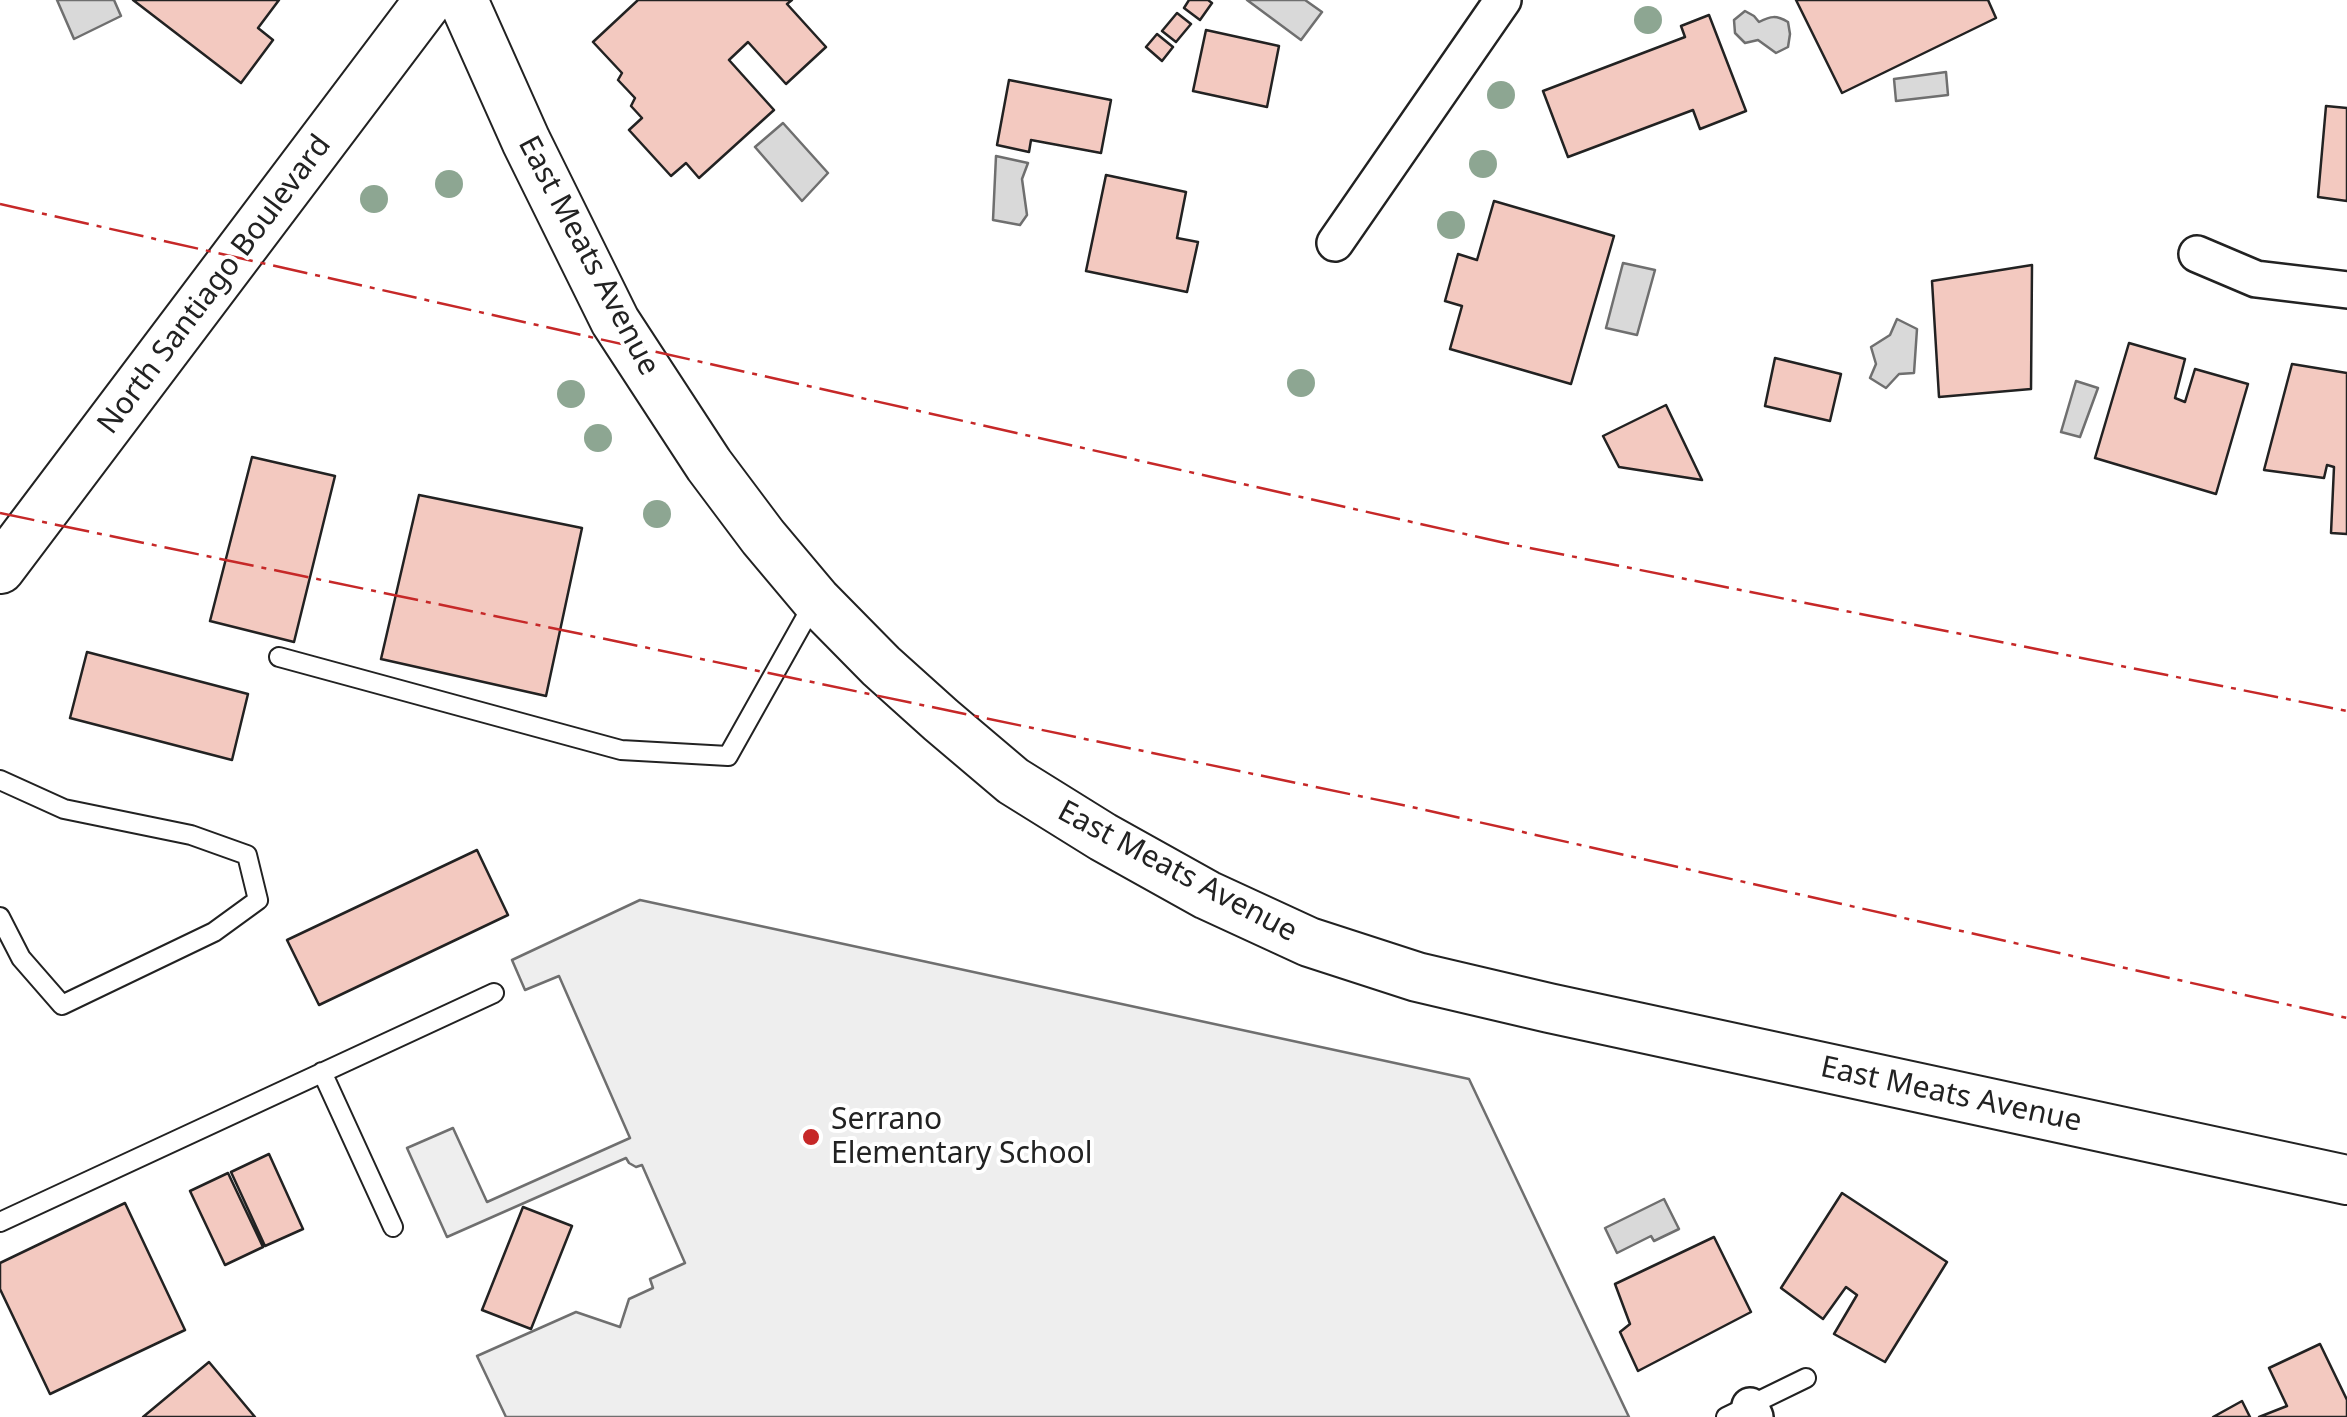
<!DOCTYPE html>
<style>
body{margin:0}
canvas{display:block;background:#fff}
</style>
<canvas width="2347" height="1417"></canvas>
<script>
const c = document.querySelector('canvas').getContext('2d');
c.lineJoin = 'round';
function fill(path, color) {
  c.fillStyle = color;
  c.fill(path, 'evenodd');
}
function stroke(path, color, width, dash) {
  c.strokeStyle = color;
  c.lineWidth = width;
  c.lineCap = dash ? 'butt' : 'round';
  c.setLineDash(dash || []);
  c.stroke(path);
}
function label(font, color, halo, rows, align = 'center') {
  c.font = font + ' "Noto Sans",sans-serif';
  c.lineWidth = 8;
  c.setLineDash([]);
  c.textBaseline = 'middle';
  c.strokeStyle = halo;
  c.fillStyle = color;
  for (const [text, x, y, turn = 0] of rows) {
    c.save();
    c.translate(x, y);
    c.rotate((+turn || 0) * Math.PI / 180);
    c.textAlign = isNaN(turn) ? turn : align;
    if (halo) c.strokeText(text, 0, 0);
    c.fillText(text, 0, 0);
    c.restore();
  }
}
const green = new Path2D(`
 M640,900L1469,1079L1629,1417H506L477,1356L576,1312L620,1327L629,1299L653,1288L650,1279L685,1263L642,1165L636,1167L629,1163L626,1158L447,1237L407,1148L453,1128L487,1202L630,1138L559,976L525,990L512,960Z`);
fill(green, '#eee');
stroke(green, '#6f6f6f', 2.5);
const water = new Path2D(`
 M57,0H114L121,16L74,39Z
 M1247,0H1305L1322,12L1301,40Z
 M1745,11L1754,16L1759,22C1771,16 1776,15 1788,22L1790,34L1788,47L1776,53L1758,40L1745,43L1735,33L1734,20Z
 M1946,72L1948,95L1896,101L1894,79Z
 M783,123L828,173L802,201L755,147Z
 M996,156L1028,163L1022,179L1027,215L1020,225L993,220Z
 M1623,263L1655,270L1637,335L1606,328Z
 M1897,319L1917,329L1914,373L1899,374L1886,388L1870,378L1876,364L1871,347L1890,335Z
 M2076,381L2098,388L2080,437L2061,432Z
 M1664,1199L1679,1229L1654,1241L1651,1236L1617,1253L1605,1228Z`);
fill(water, '#d9d9d9');
stroke(water, '#6f6f6f', 2.5);
const building = new Path2D(`
 M133,0H279L258,28L273,40L241,83Z
 M638,0H792L787,4L826,47L786,84L748,42L729,60L774,110L699,178L686,163L671,176L629,130L642,118L631,106L635,98L618,80L622,73L593,42Z
 M1189,0H1208L1212,3L1200,20L1184,8Z
 M1796,0H1988L1996,18L1842,93Z
 M1177,13L1191,24L1176,42L1162,31Z
 M1709,15L1746,111L1700,129L1693,110L1568,157L1543,91L1685,37L1681,26Z
 M1206,30L1279,46L1267,107L1193,91Z
 M1157,34L1173,47L1162,61L1146,47Z
 M1009,80L1111,100L1101,153L1031,140L1029,152L997,145Z
 M2326,106L2347,108V201L2318,197Z
 M1106,175L1186,192L1177,238L1198,242L1187,292L1086,271Z
 M1494,201L1614,236L1571,384L1450,349L1462,306L1445,301L1458,254L1477,260Z
 M2032,265L2031,389L1939,397L1932,281Z
 M2129,343L2185,359L2175,398L2185,402L2195,369L2248,384L2216,494L2095,458Z
 M1775,358L1841,374L1830,421L1765,406Z
 M2292,364L2347,373V534L2331,533L2334,467L2327,465L2324,478L2264,470Z
 M1666,405L1702,480L1619,467L1603,436Z
 M252,457L335,476L294,642L210,621Z
 M419,495L582,528L546,696L381,659Z
 M87,652L248,694L232,760L70,718Z
 M477,850L508,915L319,1005L287,940Z
 M269,1154L303,1229L265,1246L231,1172Z
 M228,1173L263,1247L225,1265L190,1191Z
 M1842,1193L1947,1262L1885,1362L1834,1334L1857,1295L1846,1287L1823,1319L1781,1288Z
 M125,1203L185,1330L50,1394L0,1289V1263Z
 M523,1207L572,1226L531,1329L482,1310Z
 M1714,1237L1751,1312L1638,1371L1620,1332L1630,1324L1615,1284Z
 M2320,1344L2347,1400V1417H2259L2287,1406L2269,1368Z
 M209,1362L255,1417H143Z
 M2242,1401L2250,1417H2213Z`);
fill(building, '#f3c9c0');
stroke(building, '#222', 2.5);
const lane = new Path2D(`
 M279,657L621,750L728,756L815,601
 M0,780L64,809L191,835L247,855L258,900L214,932L62,1005L21,958L0,917
 M322,1072L393,1227
 M0,1222L494,993
 M1726,1417L1806,1378`);
const street = new Path2D(`
 M1335,243L1503,0
 M2197,254L2256,279L2347,290
 M1750,1406L1755,1417`);
const secondary = new Path2D(`
 M463,0L526,141L615,321L709,465L763,537L816,600L881,666L941,720L1013,781L1103,837L1207,895L1309,942L1417,977L1549,1008L2347,1180
 M0,569L429,0`);
stroke(lane, '#222', 22);
stroke(street, '#222', 40);
stroke(secondary, '#222', 52);
stroke(lane, '#fff', 18);
stroke(street, '#fff', 35);
stroke(secondary, '#fff', 48);
stroke(new Path2D(`
 M0,204L1505,543L2347,711
 M0,513L1412,807L2347,1018`), '#c62828', 2.5, [35, 8, 5, 8]);
c.fillStyle = '#8da692';
for (const [x, y] of [
 [1648,20],
 [1501,95],
 [1483,164],
 [449,184],
 [374,199],
 [1451,225],
 [1301,383],
 [571,394],
 [598,438],
 [657,514]
]) {
  c.beginPath();
  c.arc(x, y, 14, 0, 2 * Math.PI);
  c.fill();
}
for (const [x, y, r, color] of [
 [811,1137,10,"#c62828"]
]) {
  const dot = new Path2D();
  dot.arc(x, y, r, 0, 2 * Math.PI);
  c.fillStyle = color;
  c.fill(dot);
  stroke(dot, '#fff', 4);
}
label('30px', '#222', '#fff', [
 ["East Meats Avenue",588,256,62],
 ["North Santiago Boulevard",215,285,-53],
 ["East Meats Avenue",1177,872,28],
 ["East Meats Avenue",1951,1095,12]
]);
label('30px', '#222', '#fff', [
 ["Serrano",831,1120],
 ["Elementary School",831,1154]
], 'left');
</script>
